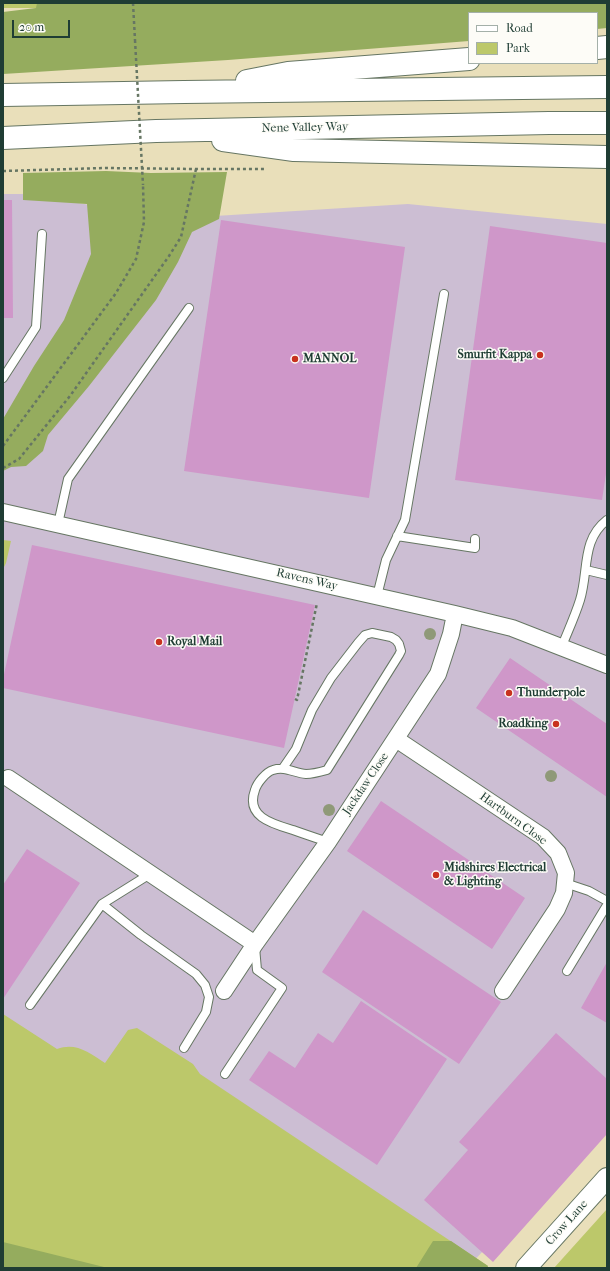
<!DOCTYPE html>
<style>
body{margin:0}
#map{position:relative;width:610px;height:1271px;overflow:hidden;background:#e9dfba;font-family:"IM FELL French Canon",serif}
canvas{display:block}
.frame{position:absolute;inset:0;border:4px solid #1f3d34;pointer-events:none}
.legend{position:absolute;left:468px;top:12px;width:130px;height:52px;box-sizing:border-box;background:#fdfcf7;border:1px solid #a4b0a9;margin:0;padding:5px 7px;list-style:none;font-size:12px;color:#1f3d34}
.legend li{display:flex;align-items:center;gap:8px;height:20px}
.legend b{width:20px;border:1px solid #a4b0a9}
.scale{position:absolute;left:12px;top:20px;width:58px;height:18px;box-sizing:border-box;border:2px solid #1f3d34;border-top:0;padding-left:5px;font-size:12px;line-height:14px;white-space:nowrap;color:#1f3d34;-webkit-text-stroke:3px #fdfcf7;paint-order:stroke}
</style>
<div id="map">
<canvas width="610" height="1271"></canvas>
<div class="frame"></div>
<ul class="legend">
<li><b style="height:5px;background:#fff"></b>Road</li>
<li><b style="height:11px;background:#bcc86a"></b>Park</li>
</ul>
<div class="scale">20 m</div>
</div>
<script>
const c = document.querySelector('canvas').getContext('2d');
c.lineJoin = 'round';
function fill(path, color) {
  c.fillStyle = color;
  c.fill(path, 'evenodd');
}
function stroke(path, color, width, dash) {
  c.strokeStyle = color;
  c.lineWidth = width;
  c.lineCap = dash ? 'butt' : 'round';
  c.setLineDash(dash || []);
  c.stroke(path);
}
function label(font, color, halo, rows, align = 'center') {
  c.font = font + ' "IM FELL French Canon",serif';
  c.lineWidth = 3;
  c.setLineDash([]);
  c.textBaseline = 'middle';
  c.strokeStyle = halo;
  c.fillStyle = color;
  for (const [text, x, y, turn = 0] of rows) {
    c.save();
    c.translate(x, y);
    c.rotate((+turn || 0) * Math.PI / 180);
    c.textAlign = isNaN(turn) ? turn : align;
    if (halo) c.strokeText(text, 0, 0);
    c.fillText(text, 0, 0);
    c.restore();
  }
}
fill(new Path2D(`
 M3,194H29L167,219L408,204L607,224V1120L467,1268L104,1116L3,1049Z`), '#ccbed3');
fill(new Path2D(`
 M3,3H44L43,8H3Z
 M3,540L11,541L6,563L3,569Z
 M3,1014L57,1049C75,1042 89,1052 105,1063L128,1030L137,1028L193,1064L200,1074L488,1266L487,1268H3Z
 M607,1209V1268H554Z`), '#bcc86a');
fill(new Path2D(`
 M37,3H607V28L597,29V13H469V41L228,60L3,74V12L36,8Z
 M106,171L151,173L227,172L219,219L192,232L178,262L156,300L89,386L48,435L43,451L26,466L11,467L3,471V419L34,366L64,320L91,254L87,204L23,200V173Z
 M433,1241H451L488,1266L487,1268H416Z
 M3,1242L104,1267L106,1268H3Z`), '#95ac5e');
fill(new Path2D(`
 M3,200H12L13,318H3Z
 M221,220L405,247L369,498L184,471Z
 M490,226L607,243V467L602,500L455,480Z
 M32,545L315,605L284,748L3,688V679Z
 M510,658L607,724V797L476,708Z
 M381,801L525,898L492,949L347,851Z
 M27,849L80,883L3,999V885Z
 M363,910L501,1002L459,1064L322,972Z
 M607,962V1023L581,1008Z
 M361,1001L447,1059L377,1165L249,1080L269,1051L295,1068L318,1033L333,1043Z
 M556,1033L607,1079V1134L493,1262L424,1200L468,1150L459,1142Z`), '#cf97c9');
const service = new Path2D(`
 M3,378L36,327L42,234
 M58,524L68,479L189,308
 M397,536L475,548V539
 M586,570L607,575
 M377,596L386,560L405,520L444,294
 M562,646C568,631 575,616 580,600C589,571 581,540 607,520
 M283,768L296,749L312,710L331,678L358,643L365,635L372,633L391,637L396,640L399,644L401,651L399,655L327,770C320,772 313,774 306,774C294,773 285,766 273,770C266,772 257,783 255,790C245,817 273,824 293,830C304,834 316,838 328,842
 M565,883L589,891L607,901
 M102,904L141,935L196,974L205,985L209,997L206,1012L184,1048
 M567,971L607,905
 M30,1005L102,904L150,874
 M225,1074L282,988L257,970L255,947`);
const minor = new Path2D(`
 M3,512L455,614L512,628L607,665
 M396,739L543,837L558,853L566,873L564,893L557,909L503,991
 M8,778L255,944
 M224,991L255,944L328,842L438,674L451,634L455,614`);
const tertiary = new Path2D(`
 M526,1268L607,1178`);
const trunk = new Path2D(`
 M597,48L607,47
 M247,81L288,73L469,59
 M3,95L184,92L607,87
 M3,138L156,131L549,123H607
 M223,140L294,150L607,157`);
stroke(service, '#667663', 10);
stroke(minor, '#667663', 18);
stroke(tertiary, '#667663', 22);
stroke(trunk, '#667663', 24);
stroke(new Path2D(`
 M133,3L135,40
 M3,171L105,168L196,169H266
 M3,446L116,293L136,259L144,222L143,185
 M3,468L19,459L70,396L169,256L181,237L196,169
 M295,699L297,700L317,603`), '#667663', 2.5, [3, 3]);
stroke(service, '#fff', 8);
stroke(minor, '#fff', 16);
stroke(tertiary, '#fff', 20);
stroke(trunk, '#fff', 22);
stroke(new Path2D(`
 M135,40L143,185`), '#667663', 2.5, [3, 3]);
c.fillStyle = '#8f9978';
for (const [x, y] of [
 [430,634],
 [551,776],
 [329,810]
]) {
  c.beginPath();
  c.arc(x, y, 6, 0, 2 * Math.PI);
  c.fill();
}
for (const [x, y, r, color] of [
 [540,355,4,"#c8321e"],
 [295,359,4,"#c8321e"],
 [159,642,4,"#c8321e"],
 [509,693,4,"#c8321e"],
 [556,724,4,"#c8321e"],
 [436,875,4,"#c8321e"]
]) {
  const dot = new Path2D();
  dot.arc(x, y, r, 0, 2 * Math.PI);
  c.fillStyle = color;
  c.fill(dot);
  stroke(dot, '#fdfcf7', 1.5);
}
label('12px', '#1f3d34', '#fdfcf7', [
 ["Nene Valley Way",305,128,-1],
 ["Ravens Way",307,580,13],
 ["Jackdaw Close",366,784,-56],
 ["Hartburn Close",513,819,36],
 ["Crow Lane",567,1223,-48]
]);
label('bold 12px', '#1f3d34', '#fdfcf7', [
 ["Smurfit Kappa",532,355,"right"],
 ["MANNOL",303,359],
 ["Royal Mail",167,642],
 ["Thunderpole",517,693],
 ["Roadking",548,724,"right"],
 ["Midshires Electrical",444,868],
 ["& Lighting",444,882]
], 'left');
</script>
